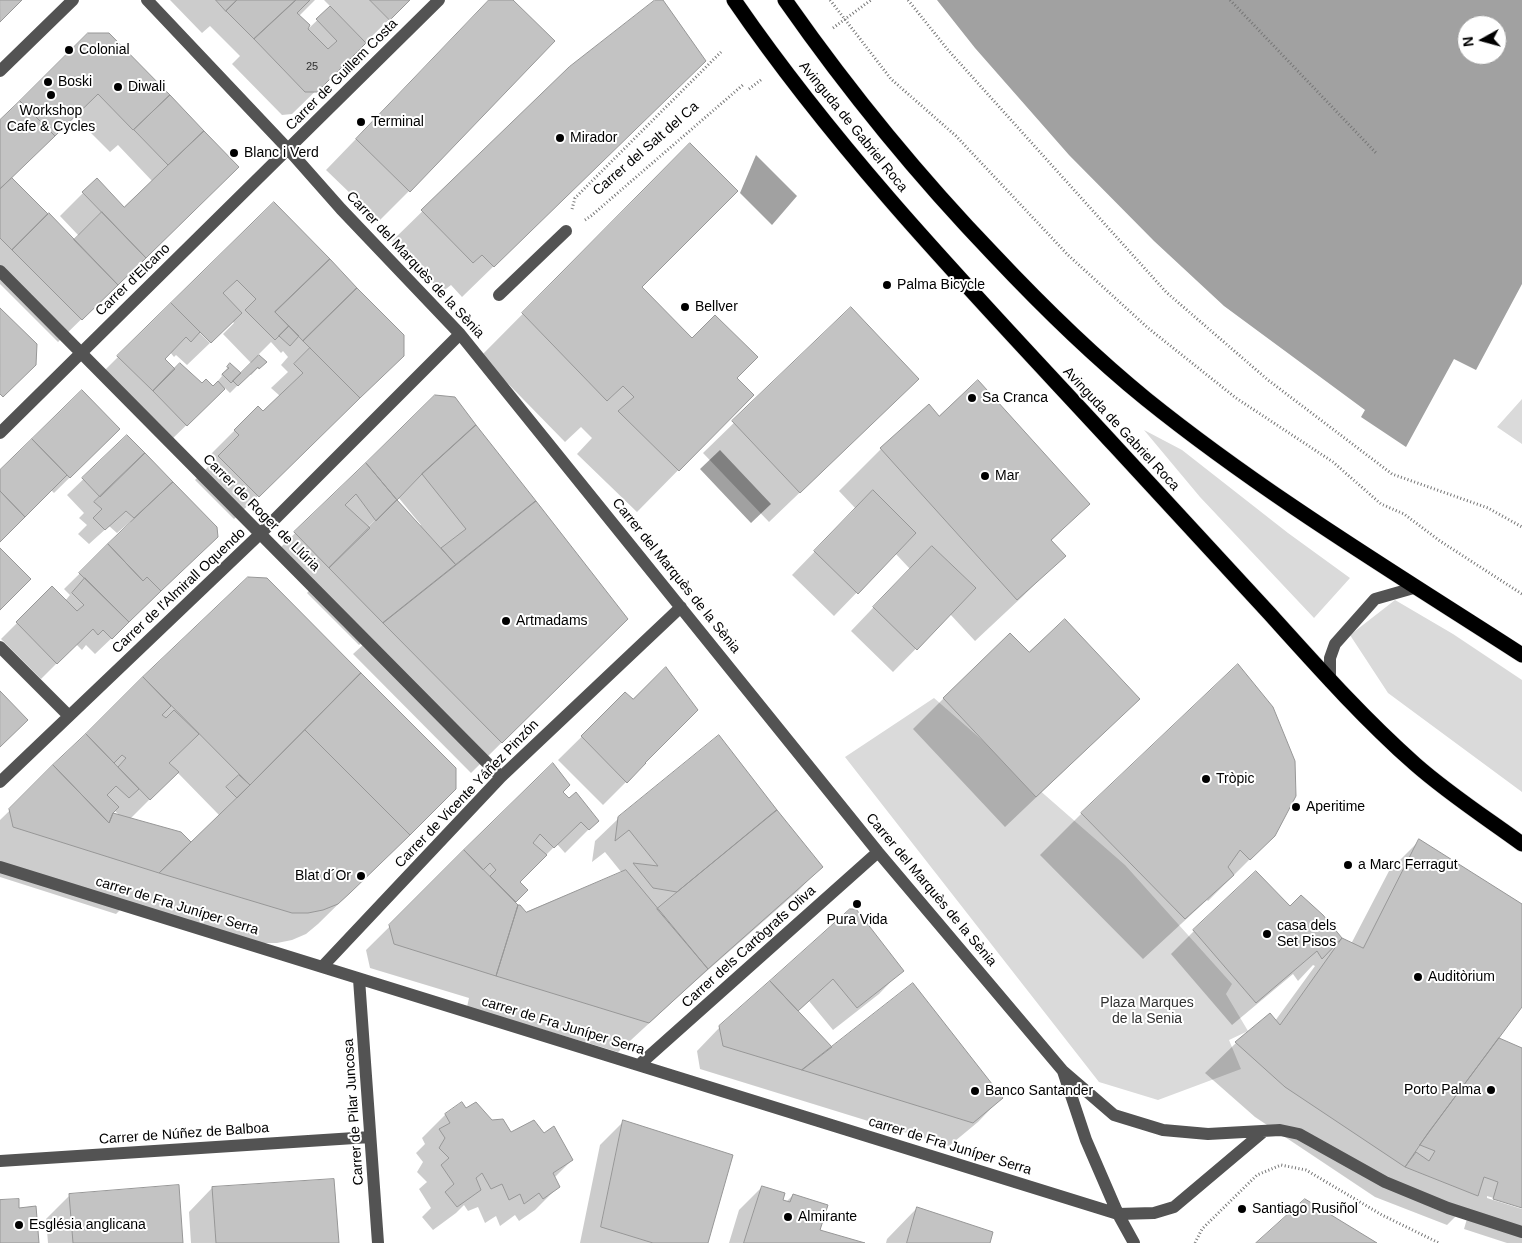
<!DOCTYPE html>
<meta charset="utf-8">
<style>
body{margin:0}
#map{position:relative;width:1522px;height:1243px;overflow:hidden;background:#fff;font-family:Helvetica,sans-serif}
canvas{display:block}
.north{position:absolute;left:1457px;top:15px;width:50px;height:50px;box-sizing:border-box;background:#fff;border:1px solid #999;border-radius:50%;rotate:263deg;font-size:14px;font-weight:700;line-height:20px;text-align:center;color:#000}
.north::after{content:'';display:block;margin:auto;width:18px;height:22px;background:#000;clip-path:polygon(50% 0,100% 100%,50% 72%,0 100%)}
</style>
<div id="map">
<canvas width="1522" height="1243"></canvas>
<div class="north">N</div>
</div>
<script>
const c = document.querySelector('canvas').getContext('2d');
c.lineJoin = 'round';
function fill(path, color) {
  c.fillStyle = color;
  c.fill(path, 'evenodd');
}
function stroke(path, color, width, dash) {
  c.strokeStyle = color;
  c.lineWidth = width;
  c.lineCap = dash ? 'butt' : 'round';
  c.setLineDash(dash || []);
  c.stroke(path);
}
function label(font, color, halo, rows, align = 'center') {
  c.font = font + ' Helvetica,sans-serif';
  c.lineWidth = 4;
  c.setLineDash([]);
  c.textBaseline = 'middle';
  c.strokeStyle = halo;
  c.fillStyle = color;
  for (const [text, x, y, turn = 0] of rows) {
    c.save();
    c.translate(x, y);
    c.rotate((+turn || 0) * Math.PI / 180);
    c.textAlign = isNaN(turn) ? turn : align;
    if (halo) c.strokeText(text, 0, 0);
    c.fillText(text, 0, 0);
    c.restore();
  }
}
fill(new Path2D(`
 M1522,399V444L1497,427Z
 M1144,430L1182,450L1288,533L1350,578L1314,618L1200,497Z
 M1395,600L1453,634L1522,680V792L1388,693L1350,635Z
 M934,698L1125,865L1232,984L1226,994L1248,1031L1229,1040L1241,1069L1158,1100L1099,1082L845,757Z`), '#dadada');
fill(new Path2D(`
 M937,0H1522V284L1476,370L1454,359L1406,447L1361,417L1365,410L1224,306L1154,241L1069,155L975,48ZM1467,25H1497V55H1467Z
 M756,155L797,196L772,225L740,193Z
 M720,450L771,504L751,523L700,469Z`), '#a1a1a1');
fill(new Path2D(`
 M170,0H315L299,16L306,31L331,7L324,0H409L292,114L282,115L232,64L240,56L210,26L202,33Z
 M490,0H511L409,191L379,221L326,170Z
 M658,0H662L674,91L462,297L451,285L442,292L392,241L569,68Z
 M88,34L165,101L169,97L237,167L58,342L0,284V191L12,180L74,242L79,236L60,216L83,193L124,209L153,182L118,145L110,152L74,116L0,187V122Z
 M690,145L640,287L692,340L752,395L637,512L577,454L592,438L581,427L565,442L481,356Z
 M274,204L379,379L234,519L195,480L216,459L211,454L234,431L258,408L263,413L280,396L271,388L288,372L281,365L288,357L283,351L281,353L271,342L258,355L265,362L257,369L251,375L249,374L230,393L225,388L171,440L103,372L171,304L210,343L187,365L176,355L174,357L170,352L163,359L174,371L201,385L212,388L222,376L221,375L230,365L241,375L252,364L223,334L234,323L232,321L173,303Z
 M851,309L887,409L769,522L703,453Z
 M82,392L119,429L54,493L51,490L0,540V472Z
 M435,396L626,619L471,773L353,654L364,644L363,642L359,645L307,593L314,585L279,549ZM398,497L421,525L419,526L395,500ZM384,512L369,530L367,528Z
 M929,406L939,417L1088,504L1051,541L1064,555L1022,597L975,641L950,614L893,672L851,631L910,569L895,553L834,616L792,575L856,509L839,491L881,449Z
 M127,437L169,488L137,614L95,654L86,645L82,650L76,644L41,679L1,639L52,588L65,601L70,595L64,589L131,523L130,522L117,533L109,526L89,544L78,534L87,525L79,518L84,513L67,495Z
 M248,578L267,579L455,769L378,865L318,924L306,934L292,940L277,943H261L127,903L116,914L0,877V820ZM177,772L220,816L177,857L130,819ZM115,811L120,816L112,814Z
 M1237,666L1274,835L1208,901L1207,900L1143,959L1040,855L1081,814Z
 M625,694L644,764L603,805L558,760Z
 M944,698L1108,729L1005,827L913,729Z
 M719,736L821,867L798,891L683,992L618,1052L467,1007L469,998L370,968L366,950L553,765L561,792L569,800L597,821L565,853L557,844L519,882L527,890L513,903L526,913L622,873L605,852L592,862L595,841L619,818Z
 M1419,841L1522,904V1005L1497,1039L1522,1049V1207L1487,1196V1198L1522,1209V1243H1507L1464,1229L1469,1212L1462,1210L1447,1225L1375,1197L1255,1117L1205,1073L1236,1043L1270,1015L1275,1021L1315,966L1313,965L1298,981L1293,974L1232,1025L1171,954L1194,931L1290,907L1337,945L1342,940L1351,944L1389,871Z
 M850,910L902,970L879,994L833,1030L809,1001L797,1012L832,1049L1001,1098L978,1122L949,1146L700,1069L697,1051L720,1027Z
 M466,1110L491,1122L511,1134L544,1135L572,1160L554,1178L558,1187L535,1210L519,1221L515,1215L500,1226L496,1216L485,1223L478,1207L468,1211L464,1205L456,1213L433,1230L422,1217L431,1208L419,1189L427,1182L417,1172L423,1162L416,1153L425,1144L422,1138L445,1115Z
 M624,1121L707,1243H580L600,1145Z
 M762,1187L781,1201L786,1202L793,1195L819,1230L861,1243H729L739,1210Z
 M212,1188L338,1243H191L189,1212Z
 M69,1196L182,1243H48L46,1219Z
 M917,1208L988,1243H886L887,1239Z`), '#0003');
const building = new Path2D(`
 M0,0H22L0,22Z
 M216,0H237L226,11Z
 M237,0H296L254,39L226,11Z
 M296,0H310L297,13L310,25L308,29L328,49L337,41L316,19L330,6L366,43L317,92H305L254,39Z
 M370,0H410L390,20Z
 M489,0H513L555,41L410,192L356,139Z
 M655,0H663L706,61L494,267L482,255L473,263L421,210L569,67Z
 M88,33H109L170,95L133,130L98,94L55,136L20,101Z
 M170,95L204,131L168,165L134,130Z
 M20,101L55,136L0,189V120Z
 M204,131L239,167L146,258L82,192L97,178L124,207Z
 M690,143L738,191L642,287L692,338L715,315L758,357L737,378L754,395L679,471L618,411L634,397L623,386L607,401L522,313Z
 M12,178L48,214L12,250L0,238V189Z
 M274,202L330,259L275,312L289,326L275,340L245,310L256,299L237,280L223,293L242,313L211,343L171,303Z
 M102,212L146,258L118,285L74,240Z
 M49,213L118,285L82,320L12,250Z
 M330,259L357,288L303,341L275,312Z
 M357,288L404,335V356L360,398L303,341Z
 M171,303L200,332L191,342L186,337L165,359L175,369L153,391L117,356Z
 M851,307L919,379L800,493L732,421Z
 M0,308L37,344L36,365L3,397L0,394Z
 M289,326L299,336L290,346L279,336Z
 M310,348L360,398L259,497L218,456L239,435L234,430L258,406L263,411L303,373L294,364Z
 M259,355L267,362L259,369L258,367L238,386L233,381Z
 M180,363L202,383L206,379L213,386L218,381L225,389L187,426L153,391Z
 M230,363L241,373L231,383L222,374L229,368L227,367Z
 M978,380L1090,504L1051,540L1066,556L1017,600L880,448L929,404L939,416Z
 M82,390L120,429L70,478L32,439Z
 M435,395L455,397L476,425L422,474L397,500L366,463Z
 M476,425L536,501L456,565L441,548L466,529L422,474Z
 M127,435L145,453L100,497L82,478Z
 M32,439L67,475L25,517L0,491V470Z
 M145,453L173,482L134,518L126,511L105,530L93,518L102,509L94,502Z
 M366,463L397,500L376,521L356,494L345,505L370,528L329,568L294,532Z
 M173,482L217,527L218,537L161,591L147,577L143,581L108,544Z
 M873,490L916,533L858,594L814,551Z
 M0,491L25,517L0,542Z
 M397,500L456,565L383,623L329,568Z
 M536,501L628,619L502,743L383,623Z
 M108,544L143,581L147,577L161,591L129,622L79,573Z
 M932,546L976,588L917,650L873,607Z
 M0,548L31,579L0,610Z
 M248,577L267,578L361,673L250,785L143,677Z
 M85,578L129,622L112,639L103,630L98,635L93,629L57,664L16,622L52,586L77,611L84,605L72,593Z
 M1065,619L1140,699L1036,797L943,698L1010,633L1029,652Z
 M1238,664L1273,707L1295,761L1296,796L1275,836L1250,860L1240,850L1228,867L1234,875L1185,919L1081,813Z
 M666,667L698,710L645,763H646L627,783L581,736L625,692L633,699Z
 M361,673L456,768V789L410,835L305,730Z
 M143,677L171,706L162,715L166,718L174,710L199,734L169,763L179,772L150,800L118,767L126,758L122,755L114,763L86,734Z
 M0,691L28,720L0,747Z
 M305,730L410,835L350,893L338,904L323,910L308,913H292L159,873L250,785Z
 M86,734L139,789L129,798L116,786L107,795L119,807L113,813L109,823L53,765Z
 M719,735L777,810L677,892L653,888L633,863L658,866L629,830L615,841L618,817Z
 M553,763L570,785L563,792L569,798L576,792L599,821L589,830L581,822L554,848L540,834L533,843L547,855L520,882L528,890L516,902L490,876L496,870L490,863L483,870L464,850Z
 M53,765L109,823L113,813L181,832L191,842L159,873L13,827L9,809Z
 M239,775L250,785L237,798L226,787Z
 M777,810L823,867L708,969L657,909Z
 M1419,839L1522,904V1007L1428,1133L1405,1167L1285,1087L1235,1042L1270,1013L1280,1025L1342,938L1363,948Z
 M464,850L518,905L496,976L394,944L389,925Z
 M626,870L708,969L649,1023L496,976L518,905H520L526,912Z
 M1256,871L1290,906L1301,895L1323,915L1342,938L1322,959L1317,951L1256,1003L1193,930Z
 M850,909H856L904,971L857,1008L833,979L798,1011L770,981Z
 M770,981L832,1047L802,1070L723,1046L719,1026Z
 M913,983L1003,1098L973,1123L802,1070Z
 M1499,1038L1522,1048V1208L1493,1199L1498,1182L1484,1177L1478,1196L1405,1167L1416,1152L1429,1161L1435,1151L1420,1145Z
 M462,1102L466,1108L476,1102L492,1120L503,1119L511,1132L534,1120L544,1133L554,1126L573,1160L553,1173L560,1187L543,1199L539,1193L524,1204L520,1194L509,1200L502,1184L491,1189L482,1173L476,1178L481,1190L457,1207L445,1192L454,1184L441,1165L449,1158L439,1148L445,1138L439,1129L450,1123L445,1114Z
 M623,1120L733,1155L708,1243H653L601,1227Z
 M334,1179L339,1243H216L212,1187Z
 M179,1185L183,1243H73L69,1194Z
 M762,1186L785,1193L783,1200L790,1202L793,1194L828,1205L820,1230L865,1243H744Z
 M19,1199V1208L36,1206L39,1243H0V1200Z
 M1305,1199L1377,1243H1256Z
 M917,1207L993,1232L990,1243H907Z`);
fill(building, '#c3c3c3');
stroke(building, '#979797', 1);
const highway = new Path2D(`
 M734,0C845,162 983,303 1115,446C1167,502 1218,558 1269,613C1316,665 1362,717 1415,764C1449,794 1485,817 1522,844
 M785,0C848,90 918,176 994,255C1042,306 1092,355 1146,399C1264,494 1395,573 1522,655`);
stroke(highway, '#dbdbdb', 16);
stroke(new Path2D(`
 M830,0L891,79L956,136L1068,255L1148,328L1236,398L1333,462L1381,504L1404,514L1440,541L1522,594
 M908,0L948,50L1166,292L1268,380L1392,474L1488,508L1522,527
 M1230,0L1377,154
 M833,28L871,0
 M749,89L762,79
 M572,209L575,198L721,52
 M585,220L591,216L744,84
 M1195,1243L1202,1229L1257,1175L1281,1165L1306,1170L1382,1215L1439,1243`), '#757575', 3, [1, 2.5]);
stroke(new Path2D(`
 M147,0L288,149L341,209L460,334L878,852L1063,1071L1086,1140L1118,1214L1134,1243
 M0,71L73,0
 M0,271L501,777
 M499,295L566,231
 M0,433L439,0
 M0,647L69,716
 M1330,682V658L1335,644L1375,599L1417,587
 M0,782L260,534L460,334
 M0,867L1118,1214L1154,1213L1174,1207L1263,1132
 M322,967L501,777L681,607
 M359,979L378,1243
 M639,1065L878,852
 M1063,1071L1114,1115L1163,1130L1208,1134L1280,1130L1299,1134L1385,1182L1448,1208L1522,1232
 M0,1161L370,1137`), '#535353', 12);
stroke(highway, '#000', 15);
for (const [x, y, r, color] of [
 [69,50,5,"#000"],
 [48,82,5,"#000"],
 [118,87,5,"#000"],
 [51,95,5,"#000"],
 [361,122,5,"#000"],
 [560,138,5,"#000"],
 [234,153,5,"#000"],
 [887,285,5,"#000"],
 [685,307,5,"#000"],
 [972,398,5,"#000"],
 [985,476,5,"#000"],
 [506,621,5,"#000"],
 [1206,779,5,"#000"],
 [1296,807,5,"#000"],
 [1348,865,5,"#000"],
 [361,876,5,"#000"],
 [857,904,5,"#000"],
 [1267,934,5,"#000"],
 [1418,977,5,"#000"],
 [1491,1090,5,"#000"],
 [975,1091,5,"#000"],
 [1242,1209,5,"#000"],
 [788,1217,5,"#000"],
 [19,1225,5,"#000"]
]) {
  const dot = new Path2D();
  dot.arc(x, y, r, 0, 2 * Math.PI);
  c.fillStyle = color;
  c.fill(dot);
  stroke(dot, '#fff', 2);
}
label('11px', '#313131', null, [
 ["25",312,67]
]);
label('14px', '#000', '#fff', [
 ["Colonial",79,50],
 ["Boski",58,82],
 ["Diwali",128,87],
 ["Workshop",51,111,"center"],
 ["Cafe & Cycles",51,127,"center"],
 ["Terminal",371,122],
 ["Mirador",570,138],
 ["Blanc i Verd",244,153],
 ["Palma Bicycle",897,285],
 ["Bellver",695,307],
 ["Sa Cranca",982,398],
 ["Mar",995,476],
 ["Artmadams",516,621],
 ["Tròpic",1216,779],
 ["Aperitime",1306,807],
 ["a Marc Ferragut",1358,865],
 ["Blat d´Or",351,876,"right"],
 ["Pura Vida",857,920,"center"],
 ["casa dels",1277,926],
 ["Set Pisos",1277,942],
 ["Auditòrium",1428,977],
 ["Porto Palma",1481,1090,"right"],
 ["Banco Santander",985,1091],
 ["Santiago Rusiñol",1252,1209],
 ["Almirante",798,1217],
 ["Església anglicana",29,1225]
], 'left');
label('14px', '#000', '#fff', [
 ["Carrer de Guillem Costa",342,75,-45],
 ["Avinguda de Gabriel Roca",853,127,51],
 ["Carrer del Salt del Ca",646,149,-41],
 ["Carrer del Marquès de la Sènia",415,265,47],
 ["Carrer d'Elcano",133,280,-44],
 ["Avinguda de Gabriel Roca",1121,429,47],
 ["Carrer de Roger de Llúria",261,513,45],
 ["Carrer del Marquès de la Sènia",676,576,51],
 ["Carrer de l'Almirall Oquendo",179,591,-43],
 ["Carrer de Vicente Yáñez Pinzón",467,794,-46],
 ["Carrer del Marquès de la Sènia",931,890,50],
 ["carrer de Fra Juníper Serra",177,906,17],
 ["Carrer dels Cartògrafs Oliva",749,947,-42],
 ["carrer de Fra Juníper Serra",563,1026,17],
 ["Carrer de Pilar Juncosa",354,1112,-94],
 ["Carrer de Núñez de Balboa",184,1134,-4],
 ["carrer de Fra Juníper Serra",950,1146,17]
]);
label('14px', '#313131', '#fff', [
 ["Plaza Marques",1147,1003],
 ["de la Senia",1147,1019]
]);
</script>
